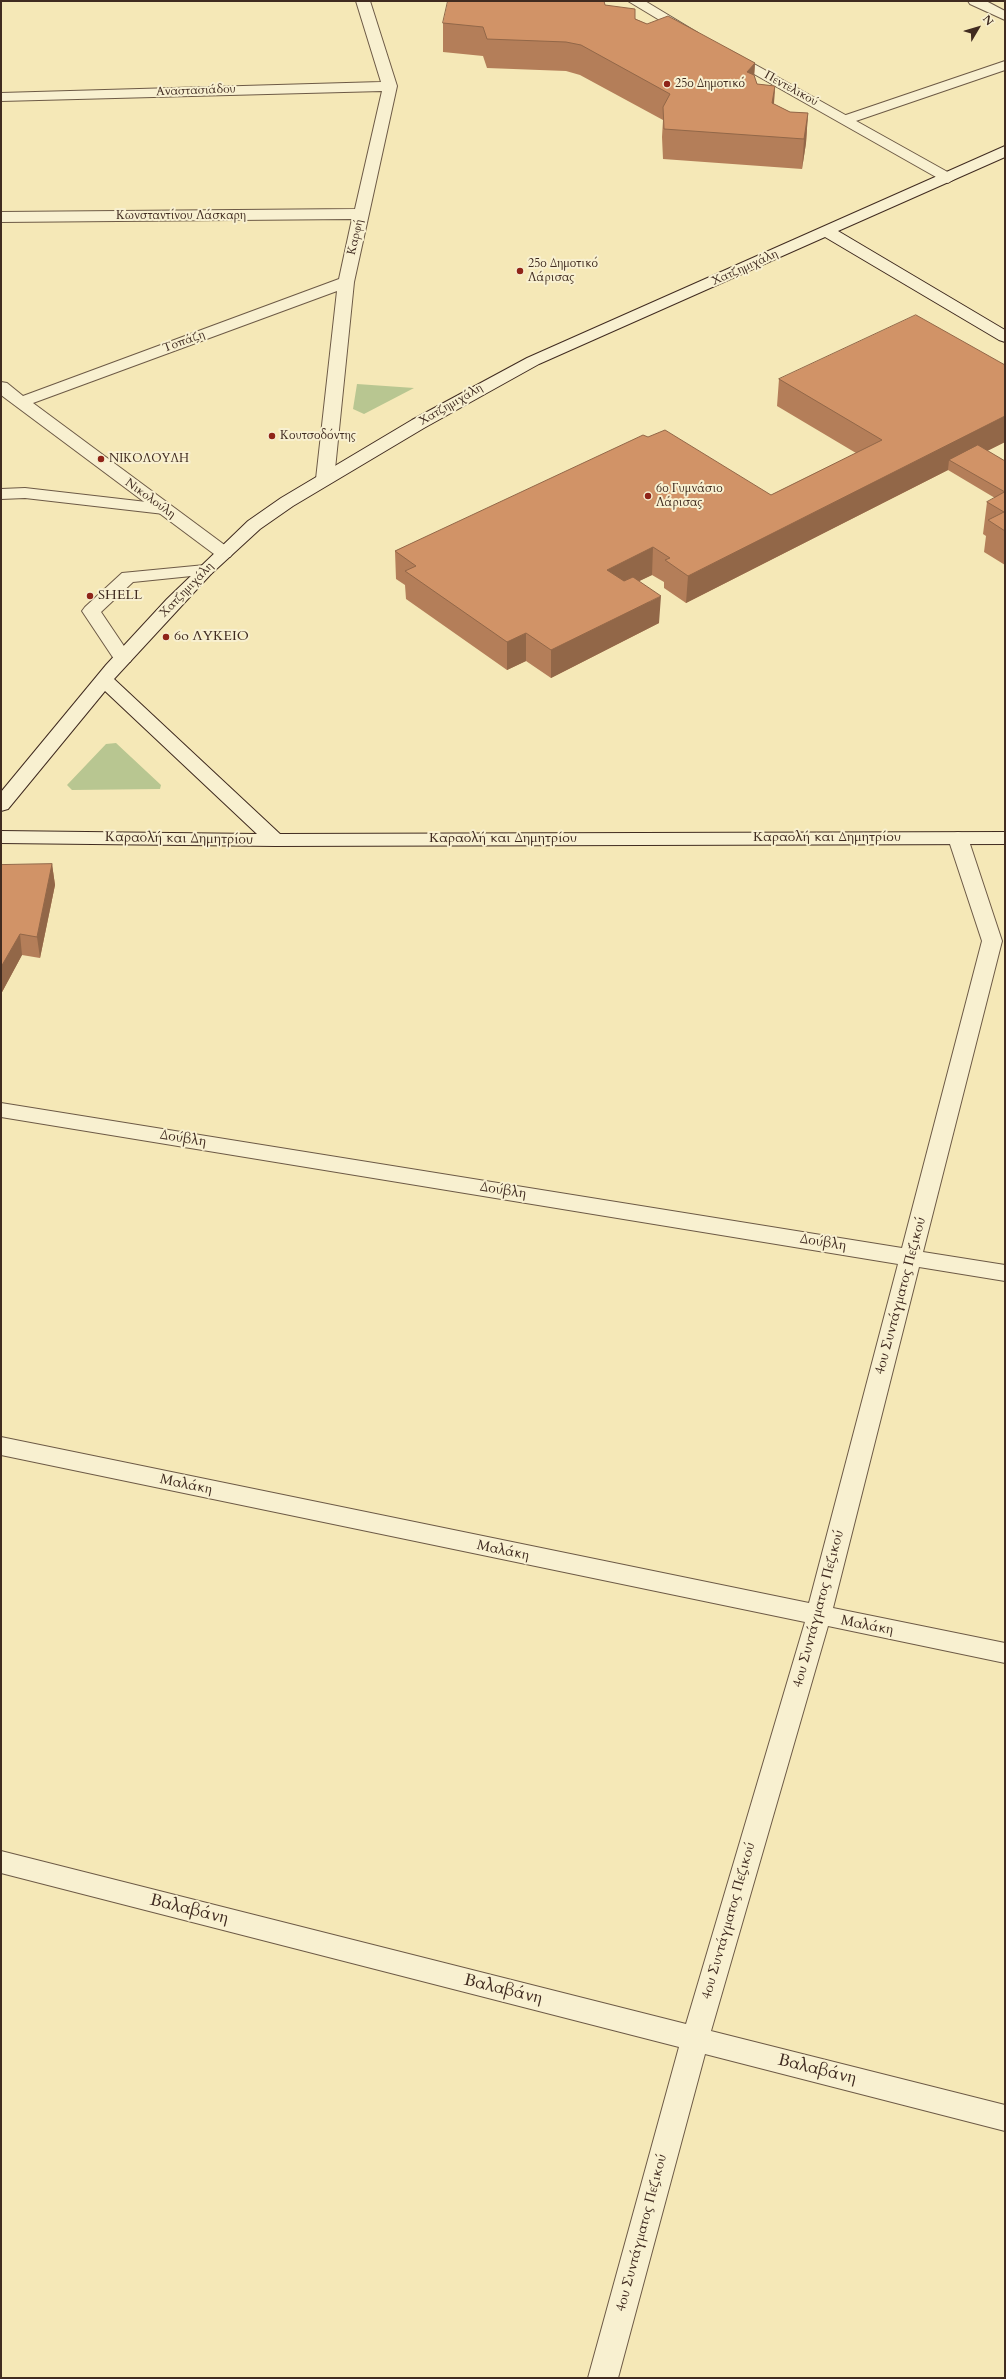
<!DOCTYPE html>
<meta charset="utf-8">
<style>
body{margin:0}
#map{position:relative;width:1006px;height:2379px;overflow:hidden;background:#f5e8b7;font-family:Cardo,serif}
canvas{display:block}
.frame{position:absolute;inset:0;border:2px solid #402b20;pointer-events:none}
.north{position:absolute;left:958px;top:8px;width:40px;height:40px;-webkit-text-stroke:3px #f8f0d0;paint-order:stroke;rotate:52deg;font-size:11px;font-weight:700;line-height:16px;text-align:center;color:#402b20}
.north::after{content:'';display:block;margin:auto;width:14px;height:18px;background:#402b20;clip-path:polygon(50% 0,100% 100%,50% 72%,0 100%)}
</style>
<div id="map">
<canvas width="1006" height="2379"></canvas>
<div class="frame"></div>
<div class="north">N</div>
</div>
<script>
const c = document.querySelector('canvas').getContext('2d');
c.lineJoin = 'round';
function fill(path, color) {
  c.fillStyle = color;
  c.fill(path, 'evenodd');
}
function stroke(path, color, width, dash) {
  c.strokeStyle = color;
  c.lineWidth = width;
  c.lineCap = dash ? 'butt' : 'round';
  c.setLineDash(dash || []);
  c.stroke(path);
}
function label(font, color, halo, rows, align = 'center') {
  c.font = font + ' Cardo,serif';
  c.lineWidth = 4;
  c.setLineDash([]);
  c.textBaseline = 'middle';
  c.strokeStyle = halo;
  c.fillStyle = color;
  for (const [text, x, y, turn = 0] of rows) {
    c.save();
    c.translate(x, y);
    c.rotate((+turn || 0) * Math.PI / 180);
    c.textAlign = isNaN(turn) ? turn : align;
    if (halo) c.strokeText(text, 0, 0);
    c.fillText(text, 0, 0);
    c.restore();
  }
}
fill(new Path2D(`
 M357,384L414,388L364,414L353,409Z
 M116,743L161,785L160,789L72,790L67,785L106,744Z`), '#b8c691');
const lane = new Path2D(`
 M1005,61V70L850,123L845,124L838,120L840,117Z
 M25,488L164,504L170,505L173,509L170,513L164,514L25,498L1,499V489Z
 M205,565L211,566L214,570L211,574L133,582L101,612L132,658L130,662H116L82,611L85,607L122,573Z`);
const street = new Path2D(`
 M356,1H370L397,86L354,282L334,479L331,483H319L316,479L337,291L33,403L230,549L233,553L230,557H218L1,395V382L7,383L23,396L339,279L352,219L1,222V212L355,209L382,91L1,101V93L381,82Z
 M628,1H645L698,33L696,36H686Z
 M968,1H986L1005,11V20L970,4Z
 M729,50L953,175L956,178L948,183L943,181L724,57L722,54Z
 M958,832L965,834L968,838L1002,941L923,1252L1005,1265V1281L919,1267L833,1608L1005,1643V1663L828,1626L711,2031L1005,2105V2131L705,2054L618,2378H588L679,2047L1,1873V1851L686,2024L805,1622L1,1455V1437L809,1603L898,1264L1,1117V1103L902,1248L982,941L948,838L951,834Z`);
const secondary = new Path2D(`
 M1005,146V157L838,231L1005,330V342L999,340L825,237L539,364L424,428L293,506L260,529L211,574L114,679L280,834L1005,832V844L275,846L1,843V831L257,834L105,691L8,809L1,811V792L106,665L167,599L248,521L281,498L412,420L527,358Z`);
stroke(lane, '#6d5a46', 2);
stroke(street, '#6d5a46', 2);
stroke(secondary, '#402b20', 2);
fill(lane, '#f8f0d0');
fill(street, '#f8f0d0');
fill(secondary, '#f8f0d0');
fill(new Path2D(`
 M605,5L647,24L755,63L754,76L757,84L775,86L774,104L790,112L808,113L806,143L802,169L663,159L662,137L663,120L580,75L566,71L487,68L483,56L443,52V23Z
 M1005,365V442L987,451L1005,461V565L984,552L986,536L983,534L987,502L995,498L948,470L686,603L664,588V582L652,575L639,581L659,623L551,678L526,661L507,670L406,599L405,585L396,579L395,551L648,437L771,495L856,453L777,406L779,379Z
 M52,864L55,885L40,958L22,955L1,994V865Z`), '#b47e59');
fill(new Path2D(`
 M755,63L753,92L747,72Z
 M775,86L773,116L772,103Z
 M808,113L806,143L802,169L804,139Z
 M1005,416V442L959,465L949,460L948,470L686,603L688,576Z
 M653,547L652,575L606,597L607,570Z
 M661,596L659,623L551,678V650Z
 M526,633V661L507,670V642Z
 M52,864L55,885L40,958L37,937Z
 M20,934L22,955L1,994V967Z`), '#926748');
const building = new Path2D(`
 M448,1H604L605,5L635,9V19L647,24L668,16L755,63L747,72L754,75L757,84L775,86L772,103L790,112L808,113L804,139L664,129L663,107L670,94L581,45L566,42L487,39L483,27L443,23Z
 M916,315L1005,365V416L688,576L665,560L670,558L653,547L607,570L624,581L633,577L661,596L551,650L526,633L507,642L405,571L416,566L395,551L643,435L648,437L665,430L771,495L882,440L779,379Z
 M978,445L1005,461V492L949,460Z
 M1005,492V531L988,520L1004,512L987,502Z
 M52,864L37,937L20,934L1,967V865Z`);
fill(building, '#d19367');
stroke(building, '#926748', 1);
for (const [x, y, r, color] of [
 [667,84,4,"#8f2418"],
 [520,271,4,"#8f2418"],
 [272,436,4,"#8f2418"],
 [101,459,4,"#8f2418"],
 [648,496,4,"#8f2418"],
 [90,596,4,"#8f2418"],
 [166,637,4,"#8f2418"]
]) {
  const dot = new Path2D();
  dot.arc(x, y, r, 0, 2 * Math.PI);
  c.fillStyle = color;
  c.fill(dot);
  stroke(dot, '#f8f0d0', 1.5);
}
label('12px', '#402b20', '#f8f0d0', [
 ["25ο Δημοτικό",675,84],
 ["25ο Δημοτικό",528,264],
 ["Λάρισας",528,278],
 ["Κουτσοδόντης",280,436],
 ["ΝΙΚΟΛΟΥΛΗ",109,459],
 ["6ο Γυμνάσιο",656,489],
 ["Λάρισας",656,503]
], 'left');
label('12px', '#402b20', '#f8f0d0', [
 ["Πεντελικού",791,89,29],
 ["Αναστασιάδου",196,91,-2],
 ["Κωνσταντίνου Λάσκαρη",181,216],
 ["Καρφή",356,237,-77],
 ["Χατζημιχάλη",745,268,-24],
 ["Τοπάζη",184,342,-20],
 ["Χατζημιχάλη",451,405,-30],
 ["Νικολούλη",150,499,36],
 ["Χατζημιχάλη",187,590,-46]
]);
label('14px', '#402b20', '#f8f0d0', [
 ["SHELL",98,596],
 ["6o ΛΥΚΕΙΟ",174,637]
], 'left');
label('14px', '#402b20', '#f8f0d0', [
 ["Καραολή και Δημητρίου",827,838],
 ["Καραολή και Δημητρίου",179,839,1],
 ["Καραολή και Δημητρίου",503,839],
 ["Δούβλη",183,1139,9],
 ["Δούβλη",503,1191,9],
 ["Δούβλη",823,1243,9],
 ["4ου Συντάγματος Πεζικού",901,1296,-75],
 ["Μαλάκη",186,1485,12],
 ["Μαλάκη",503,1551,12],
 ["4ου Συντάγματος Πεζικού",819,1609,-75],
 ["Μαλάκη",867,1626,11],
 ["4ου Συντάγματος Πεζικού",729,1921,-74],
 ["4ου Συντάγματος Πεζικού",642,2233,-75]
]);
label('17px', '#402b20', '#f8f0d0', [
 ["Βαλαβάνη",189,1910,14],
 ["Βαλαβάνη",503,1990,14],
 ["Βαλαβάνη",817,2070,14]
]);
</script>
